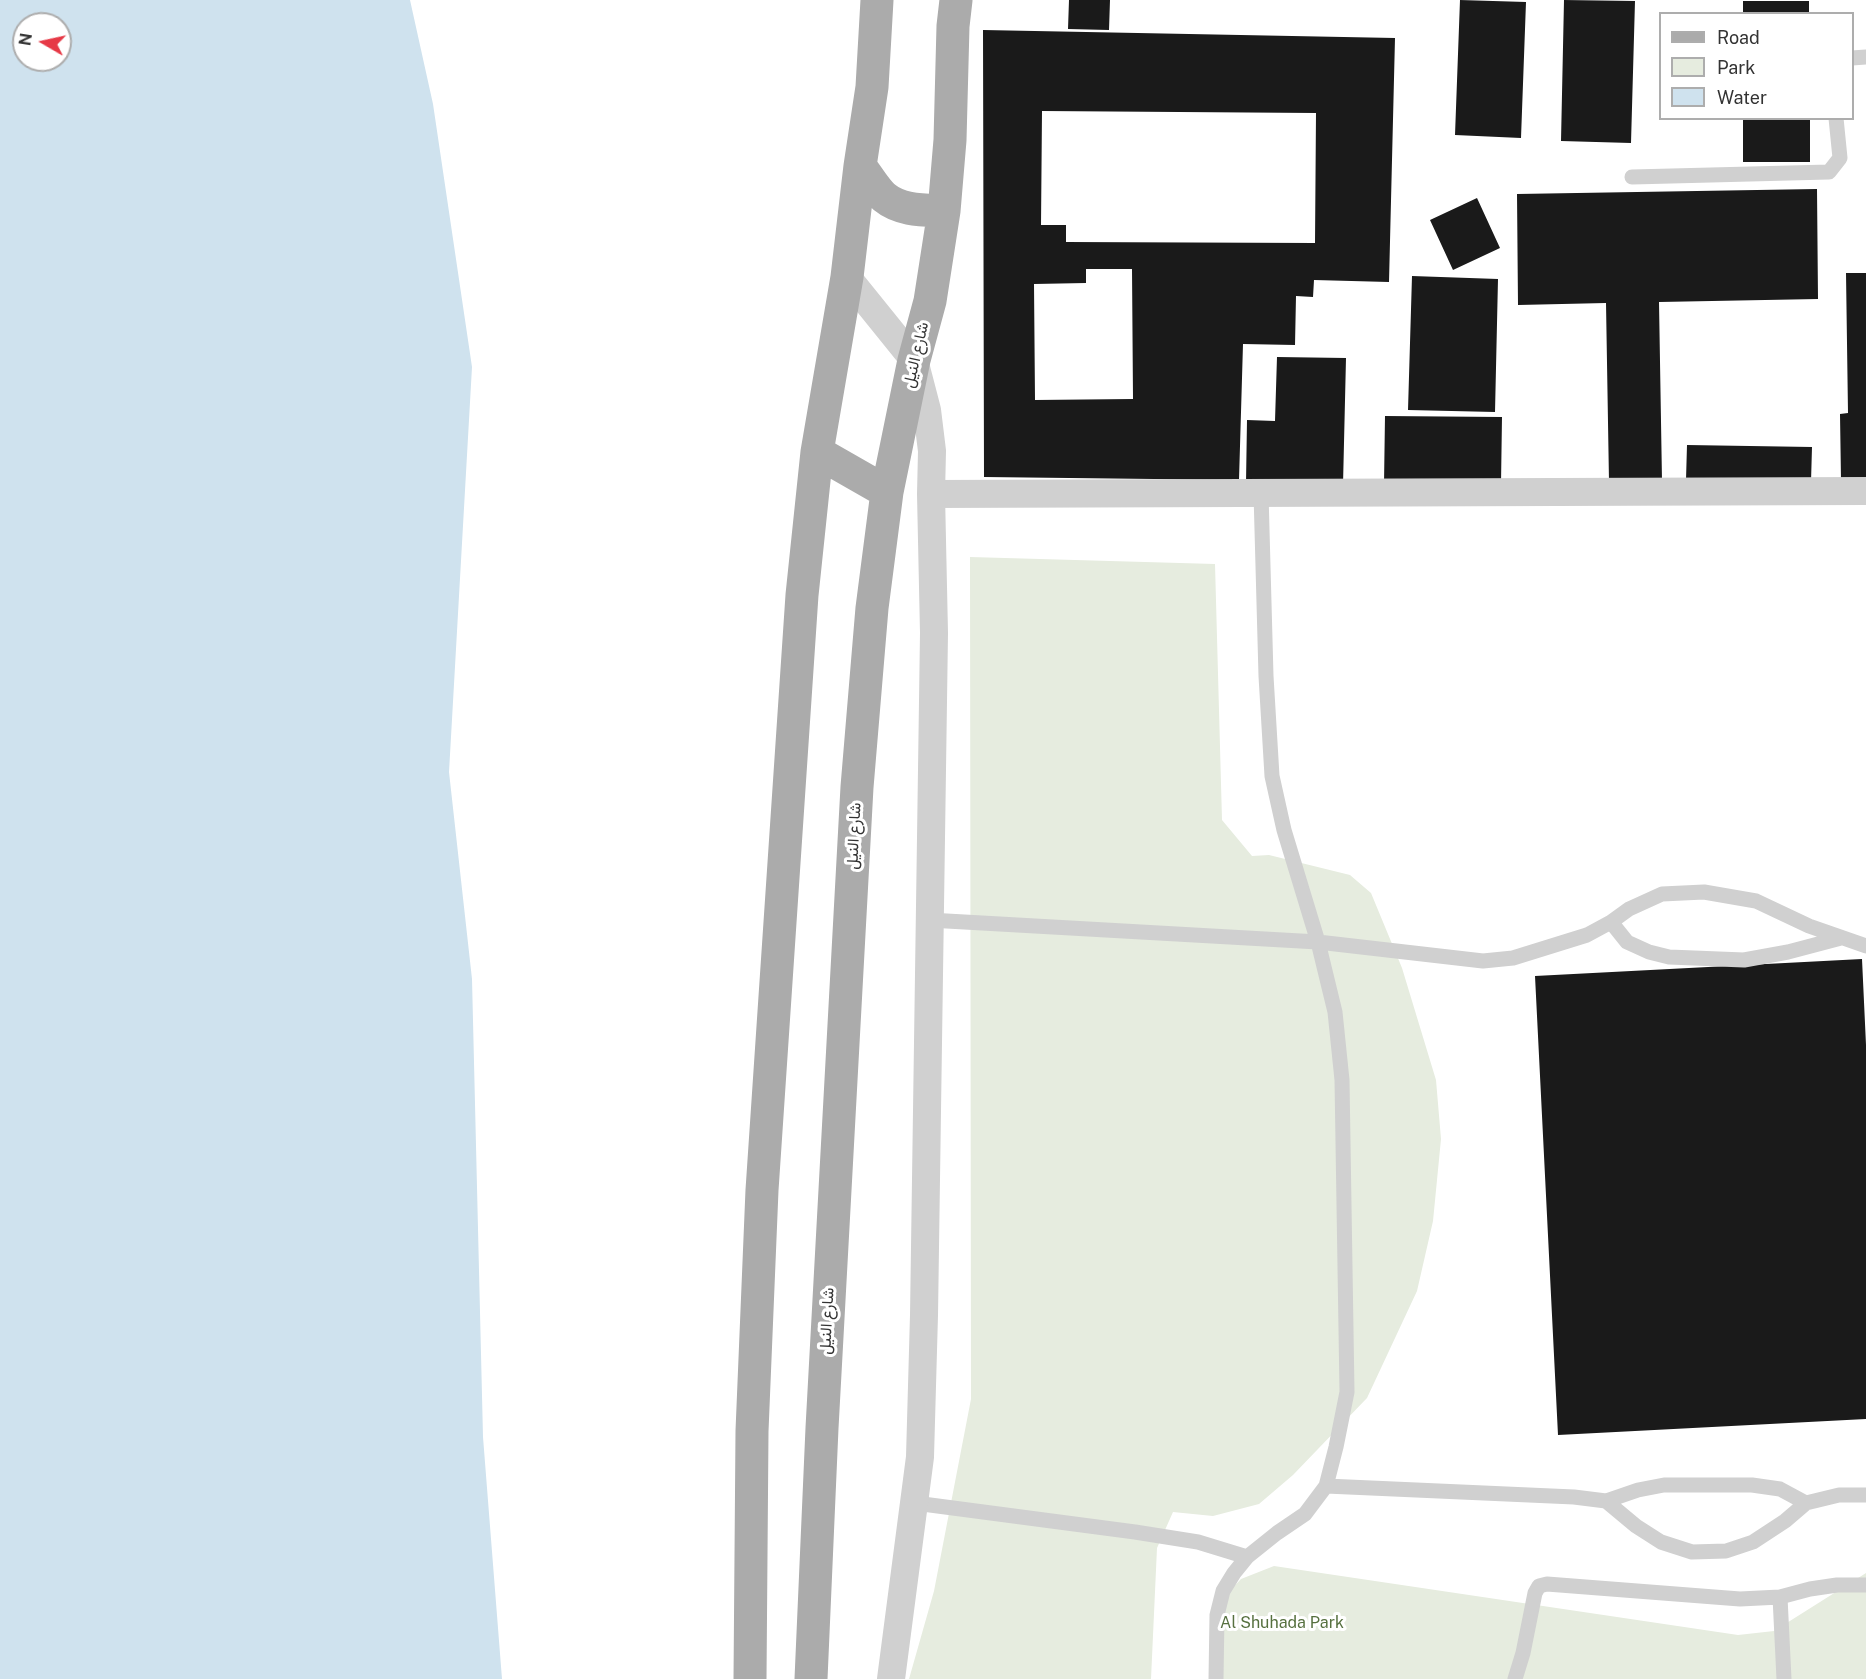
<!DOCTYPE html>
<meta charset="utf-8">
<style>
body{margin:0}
#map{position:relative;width:1866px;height:1679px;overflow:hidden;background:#fff;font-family:"Public Sans",sans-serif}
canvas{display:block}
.legend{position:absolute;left:1659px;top:12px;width:195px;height:108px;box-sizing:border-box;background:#fff;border:2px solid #adadad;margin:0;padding:8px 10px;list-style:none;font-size:18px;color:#333}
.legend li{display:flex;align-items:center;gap:12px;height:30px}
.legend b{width:30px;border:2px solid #adadad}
.north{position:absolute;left:12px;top:12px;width:60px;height:60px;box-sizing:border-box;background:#fff;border:2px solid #adadad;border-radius:50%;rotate:279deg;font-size:16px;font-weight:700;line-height:24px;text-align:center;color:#333}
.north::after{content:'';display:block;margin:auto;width:21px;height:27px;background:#e63946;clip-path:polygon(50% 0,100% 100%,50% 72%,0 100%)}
</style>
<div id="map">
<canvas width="1866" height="1679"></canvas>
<ul class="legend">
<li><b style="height:8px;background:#ababab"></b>Road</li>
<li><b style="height:16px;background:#e6ecdf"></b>Park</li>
<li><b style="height:16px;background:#cfe2ee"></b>Water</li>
</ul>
<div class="north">N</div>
</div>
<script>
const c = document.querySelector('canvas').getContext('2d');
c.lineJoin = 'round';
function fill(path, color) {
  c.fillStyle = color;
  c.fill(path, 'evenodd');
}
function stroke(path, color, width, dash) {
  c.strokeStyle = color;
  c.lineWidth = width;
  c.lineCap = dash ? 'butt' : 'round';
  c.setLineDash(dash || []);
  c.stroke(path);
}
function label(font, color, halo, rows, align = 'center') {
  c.font = font + ' "Public Sans",Vazirmatn,sans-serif';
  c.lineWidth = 6;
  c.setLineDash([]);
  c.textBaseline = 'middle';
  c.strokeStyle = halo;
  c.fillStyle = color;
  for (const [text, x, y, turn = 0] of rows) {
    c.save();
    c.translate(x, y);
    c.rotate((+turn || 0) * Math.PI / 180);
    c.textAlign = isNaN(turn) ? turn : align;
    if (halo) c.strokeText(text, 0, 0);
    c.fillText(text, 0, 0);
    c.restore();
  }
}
fill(new Path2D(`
 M970,557L1215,564L1222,820L1252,856L1269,855L1350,875L1371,893L1402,968L1436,1080L1441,1139L1433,1221L1417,1291L1367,1398L1293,1475L1259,1504L1213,1516L1173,1512L1157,1548L1151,1679H909L934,1591L971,1399Z
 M1274,1566L1738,1635L1774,1631L1866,1573V1679H1214L1224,1597L1241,1579Z`), '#e6ecdf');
fill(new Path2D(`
 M0,0H410L433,104L472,367L449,772L472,979L483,1437L502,1679H0ZM24,24H60V60H24Z`), '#cfe2ee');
fill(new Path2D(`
 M1069,0H1110L1109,30L1068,29Z
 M1460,0L1526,2L1521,138L1455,135Z
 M1564,0L1635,1L1631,143L1561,141Z
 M1743,1H1809V14H1743Z
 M983,30L1395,38L1389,282L1314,280L1313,297L1296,296L1295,345L1243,344L1239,480L984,477ZM1042,111L1316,113L1315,243L1066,242V225H1041ZM1086,269H1132L1133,399L1035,400L1034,284L1086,283Z
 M1743,118H1810V162H1743Z
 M1817,189L1818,299L1659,302L1662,481L1609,482L1606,303L1518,305L1517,194Z
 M1477,198L1500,248L1453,270L1430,220Z
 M1846,273H1866V479L1841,480L1840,414L1848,413Z
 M1412,276L1498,279L1495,412L1408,410Z
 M1277,357L1346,358L1343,485L1246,483L1247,420L1275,421Z
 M1385,416L1502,417L1501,484H1384Z
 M1687,445L1812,447L1811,482L1686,480Z
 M1862,959L1866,1045V1419L1558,1435L1535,976Z`), '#1a1a1a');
stroke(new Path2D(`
 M1852,58L1866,57
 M1632,177L1829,172L1840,158L1836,118
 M929,920L1318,942L1483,961L1513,958L1587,935L1611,922L1629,909L1662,894L1704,892L1756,901L1809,926L1866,946
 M1611,922L1627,942L1649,952L1669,957L1744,960L1788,952L1841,938
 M1326,1486L1574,1497L1606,1501L1636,1526L1661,1542L1692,1552L1726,1551L1753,1542L1785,1521L1806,1503L1839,1495H1866
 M1606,1501L1638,1490L1664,1485H1752L1780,1489L1806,1503
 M915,1503L1135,1532L1198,1542L1247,1557
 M1780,1597L1784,1679
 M1216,1679L1217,1615L1223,1591L1234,1573L1247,1557L1277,1533L1305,1514L1326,1486L1336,1447L1347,1392L1342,1080L1335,1012L1318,942L1284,830L1272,776L1266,676L1261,493
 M1515,1679L1523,1653L1535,1593L1539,1586L1547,1584L1740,1599L1780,1597L1810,1589L1837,1585H1866`), '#d0d0d0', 15);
stroke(new Path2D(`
 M847,277L914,360L927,410L932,451L931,494L934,633L924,1315L920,1457L891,1679
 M931,494L1866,491`), '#d0d0d0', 28);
stroke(new Path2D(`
 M860,166C868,176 875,189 884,197C901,211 924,210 944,211
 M817,452L887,492
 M750,1679L752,1431L762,1190L802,595L817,452L847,277L860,166L872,87L877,0
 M811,1679L822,1428L857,787L872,608L887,492L914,360L930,301L944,211L950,140L953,26L956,0`), '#ababab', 33);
label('16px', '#333', '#fff', [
 ["شارع النيل",916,355,-77],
 ["شارع النيل",854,836,-87],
 ["شارع النيل",827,1321,-87]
]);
label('16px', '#56703f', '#fff', [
 ["Al Shuhada Park",1282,1623]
]);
</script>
